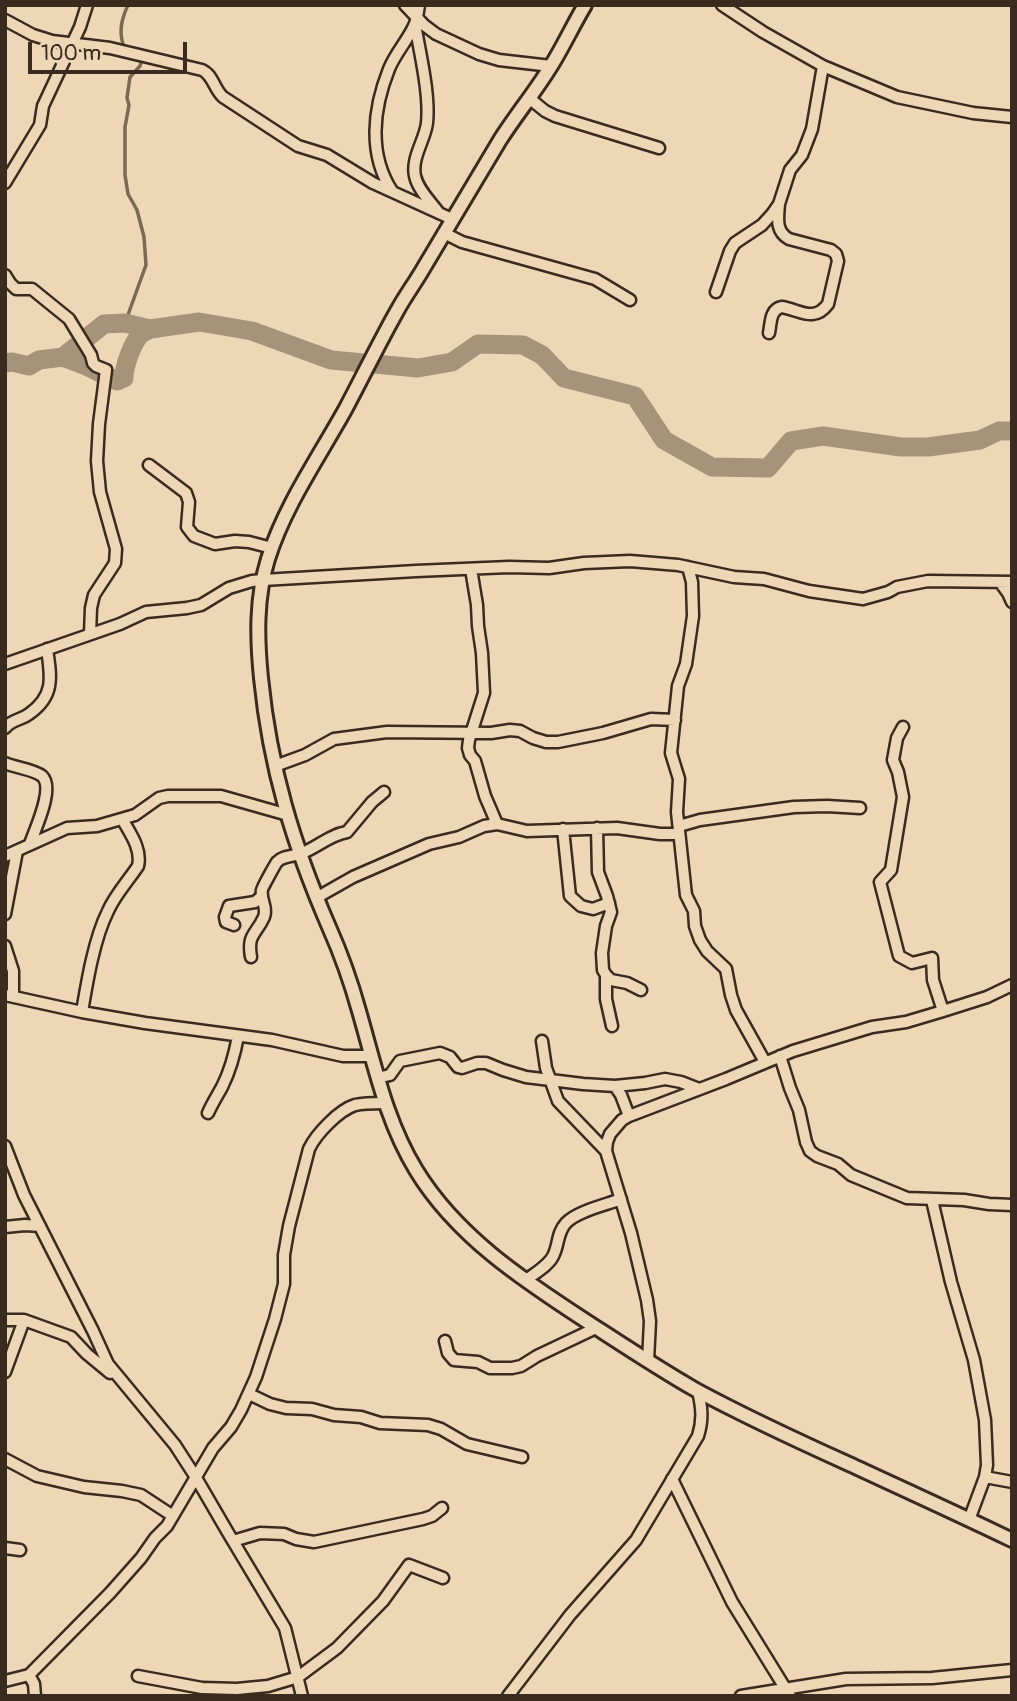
<!DOCTYPE html>
<style>
body{margin:0}
#map{position:relative;width:1017px;height:1701px;overflow:hidden;background:#edd7b6;font-family:Pangolin,sans-serif}
canvas{display:block}
.frame{position:absolute;inset:0;border:7px solid #3b2a1e;pointer-events:none}
.scale{position:absolute;left:28px;top:42px;width:159px;height:32px;box-sizing:border-box;border:4px solid #3b2a1e;border-top:0;padding-left:9px;font-size:21px;line-height:24px;white-space:nowrap;color:#3b2a1e;-webkit-text-stroke:5px #edd7b6;paint-order:stroke}
</style>
<div id="map">
<canvas width="1017" height="1701"></canvas>
<div class="frame"></div>
<div class="scale">100 m</div>
</div>
<script>
const c = document.querySelector('canvas').getContext('2d');
c.lineJoin = 'round';
function stroke(path, color, width, dash) {
  c.strokeStyle = color;
  c.lineWidth = width;
  c.lineCap = dash ? 'butt' : 'round';
  c.setLineDash(dash || []);
  c.stroke(path);
}
stroke(new Path2D(`
 M125,49C118,34 121,20 128,5
 M125,323L146,265L144,237L137,210L128,194L125,175V127L129,105L127,98L130,77L140,66L142,60`), '#7c6955', 3.5);
stroke(new Path2D(`
 M63,357L84,365L117,381L124,378C124,366 132,344 140,335C143,332 147,331 150,329
 M5,363L12,362L29,366L39,360L63,357L104,324L125,323L150,329L199,322L252,331L331,360L418,368L452,362L478,344L523,345L542,355L564,378L635,396L664,440L712,467L768,468L791,441L823,436L901,447H928L980,440L999,431H1012`), '#a7937a', 19);
const minor = new Path2D(`
 M405,5L424,25L436,34L479,54L499,60L551,66
 M722,5L763,32L823,66L897,97L973,113L1012,117
 M5,20L33,35L52,41L110,48L202,70C213,75 214,89 223,97L298,146L327,155L373,183L452,219
 M415,24C420,54 430,94 427,123C425,140 411,158 415,176C418,190 431,202 439,213
 M529,98L545,111L555,116L659,148
 M5,183L40,125L43,106L80,27L87,5
 M392,191C368,154 373,109 389,69C395,54 407,41 414,26C417,20 418,12 419,5
 M444,233L462,242L595,279L630,300
 M5,275L10,283L16,289H32L69,319L91,355L93,363L96,366L106,370L99,424L97,461L100,492L116,549L115,563L94,595L91,608L90,634
 M716,292L730,251L735,243L762,225L772,214L779,204L790,170L802,155L812,129L823,66
 M769,333C771,323 770,309 782,307C800,310 814,323 828,304L838,261L836,254L831,250L789,239C775,231 778,218 779,204
 M149,465L186,493L189,502L187,527L194,536L215,544L235,541L249,542L272,548
 M688,567L692,582L693,616L686,664L678,686L671,753L679,779L677,812L686,895L694,911L695,926L700,940L707,951L726,969L731,995L736,1010L765,1062
 M471,569L477,605L478,626L482,653L484,693L469,740L468,748L470,755L475,761L485,796L497,824
 M1000,582L1008,593L1012,602
 M5,664L120,624L146,612L187,608L201,605L229,588L252,581L263,580L416,571L509,567L549,568L584,563L630,561L678,565L734,577L764,579L809,591L863,599L888,592L897,587L928,581L1012,582
 M903,727L897,738L893,760L898,772L903,797L891,870L880,882L899,956L912,963L932,958L933,980L943,1011
 M5,728C14,718 20,721 29,714C55,696 51,677 47,649
 M5,763C16,768 33,769 42,776C55,788 35,829 30,844
 M275,766L305,755L334,739L387,732L491,733L510,730L520,731L533,738L546,742H558L603,733L651,719L675,720
 M679,826L700,820L794,807L827,806L860,808
 M597,828L598,872L607,896L611,912L606,926L602,953L603,970L606,975L611,980L627,983L641,990
 M563,829L570,896L581,906L593,909L609,903
 M5,856L67,828L97,826L135,815L159,798L168,796H221L288,815
 M316,898L353,877L429,844L459,837L484,826L497,824L527,831L617,828L660,834H679
 M5,914L17,851
 M234,925L226,922L225,917L229,906L255,902L262,896
 M5,946L13,971V996
 M251,957C247,934 256,935 264,917C268,907 260,900 262,890C262,888 276,863 277,862C283,855 294,857 302,853C318,847 329,835 347,832L372,802L384,792
 M606,975V999L612,1026
 M5,995L82,1012L145,1023L272,1040L343,1056H372
 M82,1012C87,982 94,939 108,911C115,895 128,881 138,866C142,849 130,833 122,819
 M542,1041L546,1068L558,1101L606,1151
 M780,1056L790,1088L799,1110L806,1142L810,1151L817,1156L838,1164L851,1175L907,1198L964,1200L989,1204L1012,1205
 M377,1078L390,1075L400,1061L440,1053L450,1057L458,1067L462,1068L477,1063H486L503,1070L526,1077L583,1084L615,1086L645,1083L665,1079L681,1082L699,1089
 M615,1086L621,1095L629,1116
 M208,1113C212,1104 217,1096 222,1087C230,1071 235,1053 238,1036
 M5,1146L24,1195L93,1331L108,1364L175,1445L195,1476L227,1531L285,1628L302,1696
 M932,1200L951,1282L974,1360L985,1420L987,1465L985,1477L969,1520
 M5,1227L25,1225L40,1226
 M526,1280C535,1273 550,1265 554,1254C559,1243 557,1233 566,1223C577,1211 606,1205 621,1199
 M5,1320H24L71,1337L87,1354L110,1373
 M445,1341L448,1353L454,1360L478,1362L490,1368H512L521,1366L537,1356L596,1328
 M648,1361L650,1321L647,1300L631,1233L606,1151L607,1142L610,1134L622,1120L629,1116L726,1079L793,1051L872,1027L906,1022L943,1011L987,997L1012,985
 M5,1372L24,1320
 M249,1394L270,1404L286,1408L312,1409L334,1415L361,1417L380,1423L428,1425L441,1429L467,1444L522,1457
 M5,1459L37,1476L84,1487L122,1491L141,1495L173,1516
 M985,1477L1012,1482
 M672,1479L732,1602L790,1696
 M233,1541L260,1533L284,1534L296,1539L314,1542L423,1519L432,1516L442,1508
 M5,1548L20,1550
 M29,1675L34,1684L35,1696
 M138,1676L202,1688L237,1689L268,1686L298,1677L337,1648L383,1601L409,1565L443,1578
 M5,1681L29,1675L110,1593L141,1558L155,1538L167,1526L213,1448L231,1427L241,1410L256,1377L275,1319L284,1284V1255L289,1226L309,1149C316,1134 339,1110 355,1105C364,1103 375,1103 384,1103
 M508,1696L570,1615L636,1540L698,1436C703,1420 702,1408 698,1391
 M741,1696L846,1679L932,1678L1012,1670`);
const tertiary = new Path2D(`
 M585,5C573,25 563,47 551,66C535,92 516,115 500,140C474,183 449,226 423,269C415,283 405,296 397,311C379,343 363,376 346,408C319,457 285,505 268,559C256,598 257,638 261,678C270,768 293,844 329,927C341,954 351,982 359,1011C375,1066 386,1121 416,1170C456,1236 523,1280 586,1321C623,1345 659,1369 696,1390C746,1417 798,1441 849,1464C903,1489 958,1514 1012,1540`);
stroke(minor, '#3b2a1e', 15);
stroke(tertiary, '#3b2a1e', 18);
stroke(minor, '#edd7b6', 10);
stroke(tertiary, '#edd7b6', 12);
</script>
